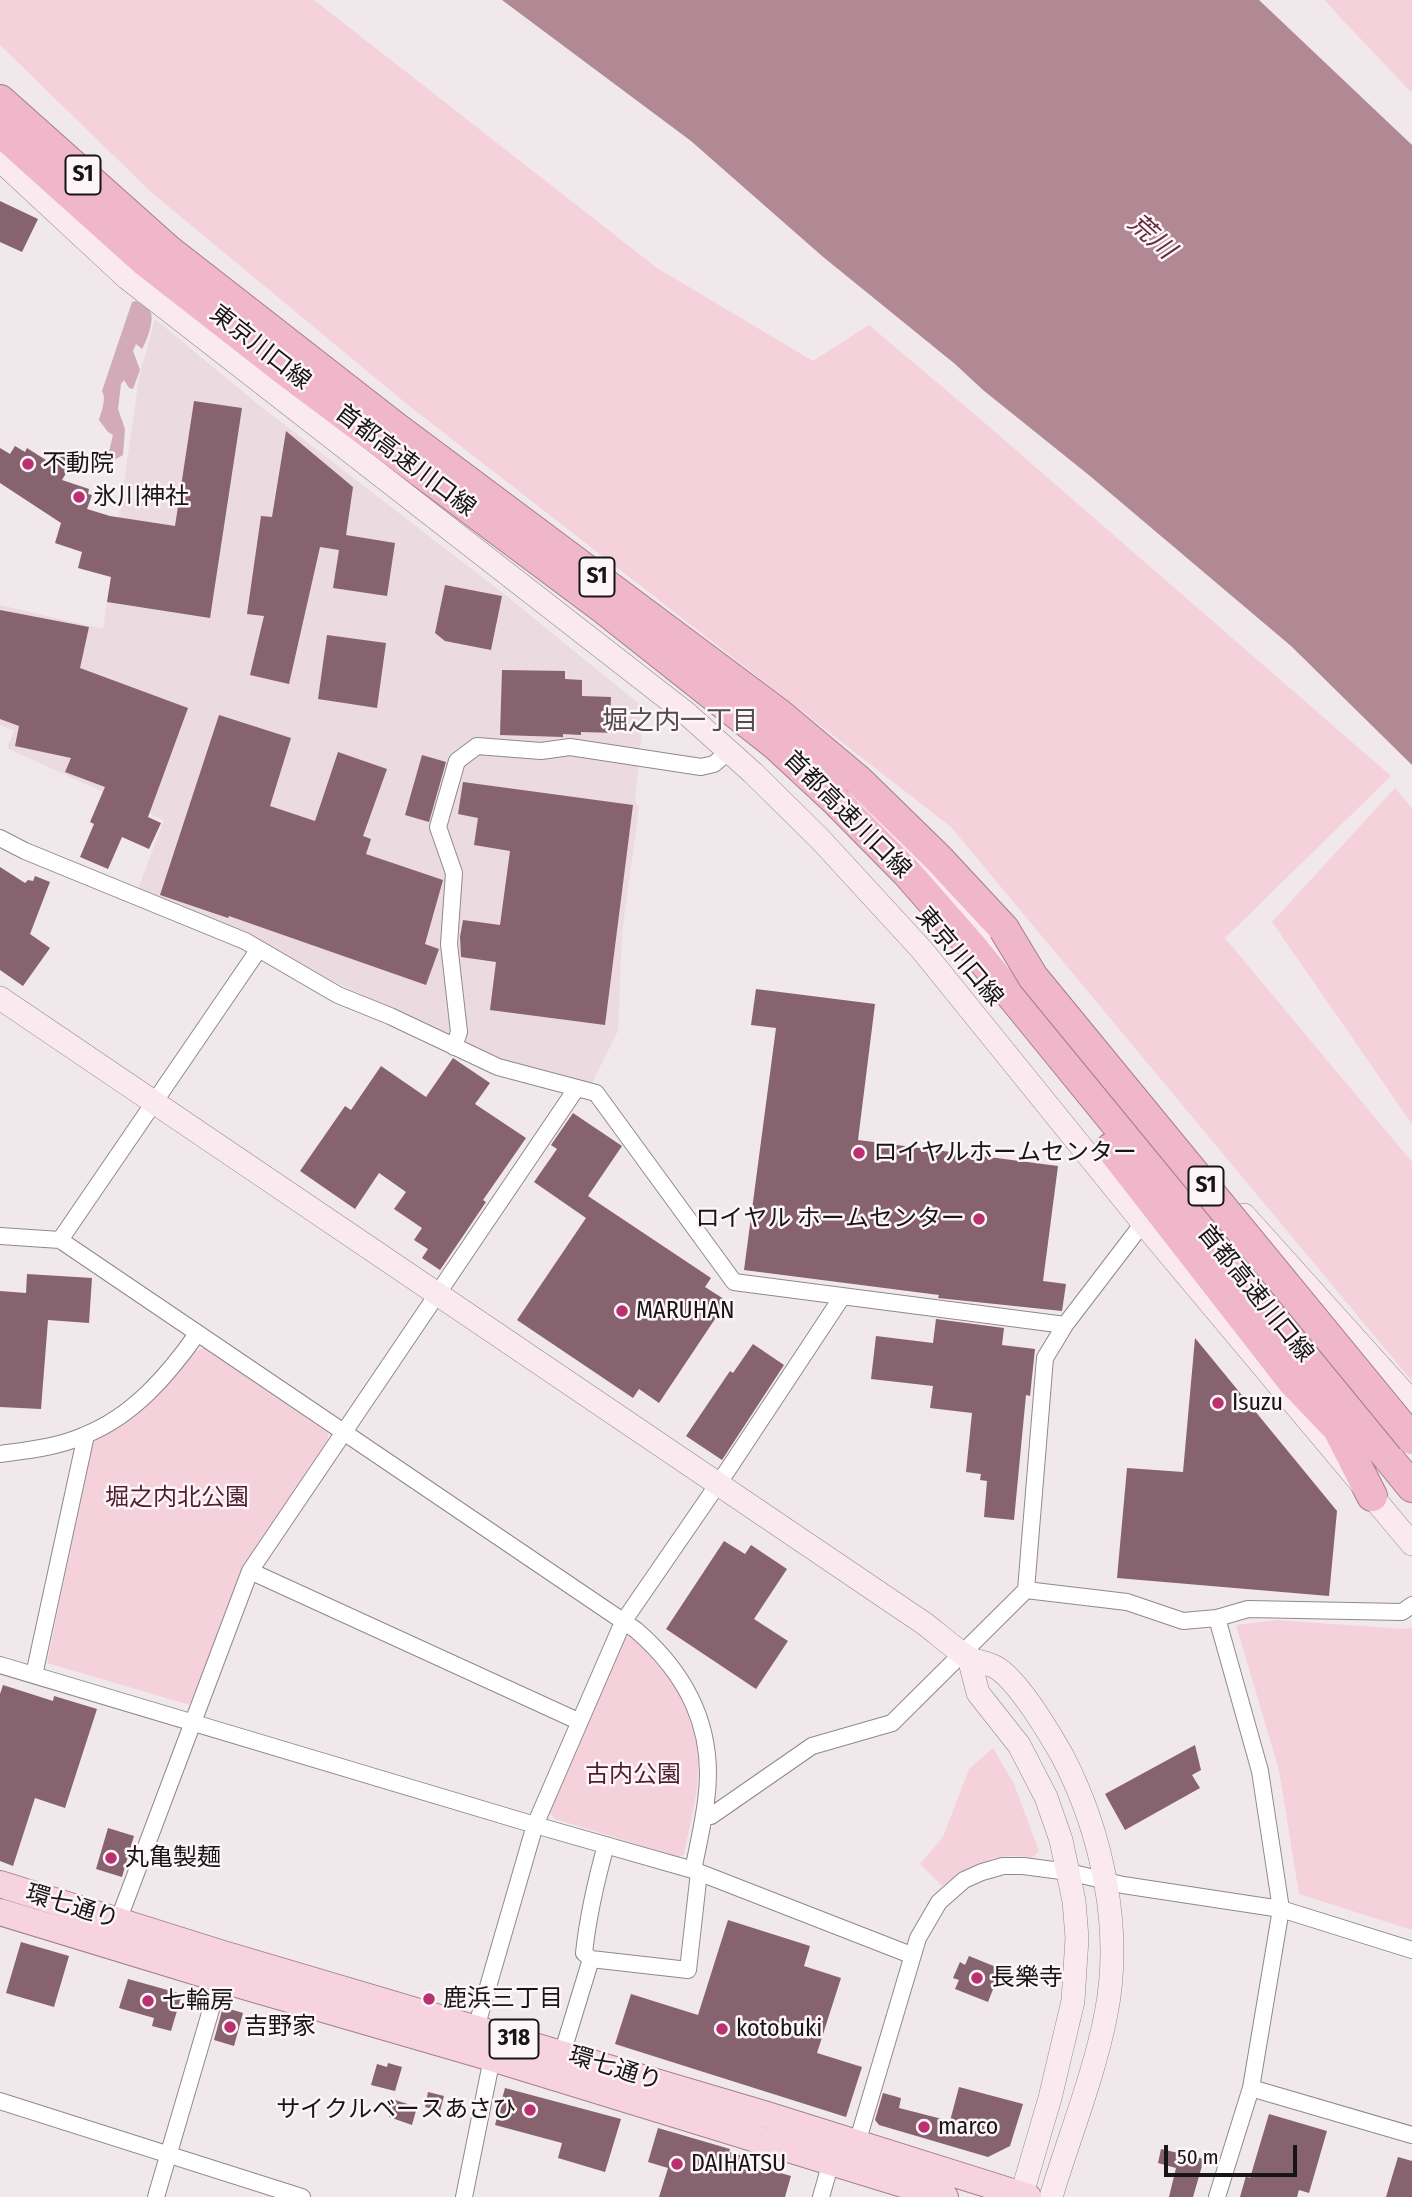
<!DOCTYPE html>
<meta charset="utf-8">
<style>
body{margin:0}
#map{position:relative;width:1412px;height:2197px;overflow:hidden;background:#f0e8ea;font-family:"Fira Sans Condensed",sans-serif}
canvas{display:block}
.scale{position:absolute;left:1164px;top:2145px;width:133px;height:32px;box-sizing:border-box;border:4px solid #171515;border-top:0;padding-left:9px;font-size:21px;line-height:24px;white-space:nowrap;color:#171515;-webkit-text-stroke:5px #fdf5f7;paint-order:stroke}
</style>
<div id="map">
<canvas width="1412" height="2197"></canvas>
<div class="scale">50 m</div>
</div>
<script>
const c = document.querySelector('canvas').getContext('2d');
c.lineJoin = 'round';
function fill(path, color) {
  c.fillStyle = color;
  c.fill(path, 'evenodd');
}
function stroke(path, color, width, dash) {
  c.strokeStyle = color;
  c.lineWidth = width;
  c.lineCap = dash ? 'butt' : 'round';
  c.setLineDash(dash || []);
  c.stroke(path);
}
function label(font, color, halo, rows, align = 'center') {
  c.font = font + ' "Fira Sans Condensed","Noto Sans JP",sans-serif';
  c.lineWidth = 5;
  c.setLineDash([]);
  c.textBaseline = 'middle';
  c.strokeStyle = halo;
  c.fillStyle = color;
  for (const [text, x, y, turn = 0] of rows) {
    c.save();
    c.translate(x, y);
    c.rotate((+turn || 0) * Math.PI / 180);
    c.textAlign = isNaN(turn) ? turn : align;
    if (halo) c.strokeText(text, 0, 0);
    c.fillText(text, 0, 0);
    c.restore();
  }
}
fill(new Path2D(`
 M155,319L260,406L504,594L644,708L635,800L639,808L622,933L618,1031L592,1083L499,1059L333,981L254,937L138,889L164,820L7,748L14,731L0,725V605L103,629L139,378Z`), '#ebdadf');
fill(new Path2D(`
 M0,0H314L657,268L813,361L869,325L972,412L1391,776L1225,938L1412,1162V1381L951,827L408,405L151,192L0,45Z
 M1325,0H1412V93L1336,13Z
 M1395,788L1412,808V1124L1272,922Z
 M204,1348L328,1433V1439L242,1567L190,1705L47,1663L93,1442L145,1407L179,1371L193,1352Z
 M1276,1620L1405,1629L1412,1627V1930L1299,1894L1279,1770L1236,1625Z
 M630,1636C671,1673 701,1716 698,1773C697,1800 689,1828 684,1854L679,1857L555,1819L549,1812L621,1638Z
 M993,1748L1014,1784L1039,1851L1032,1858C998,1850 968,1866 942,1886L920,1864L943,1837L969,1769Z`), '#f5d1dc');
fill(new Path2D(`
 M136,301C141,304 149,309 151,313C154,322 146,343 142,349L136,344L133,351L140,370L133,389L129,388L124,380L121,384L118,409L125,429L123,455L114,460L108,456L113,435L108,432L99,420C101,411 107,400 102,391L132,302Z`), '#d3aab8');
fill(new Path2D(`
 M502,0H1259L1412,145V765L1291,646L1090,476L983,390L955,364L822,256L691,141Z`), '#b08995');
fill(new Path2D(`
 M0,201L38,219L22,252L0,242Z
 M194,401L242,408L210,618L107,602L111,577L78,568L82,552L55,543L61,523L0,483V448L10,454L15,446L25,452L27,448L49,462L57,450L74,460L62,480L89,489L88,494L92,495L87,509L110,516L175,526Z
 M286,431L353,487L346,535L395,543L387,596L333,588L339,550L320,547L289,684L250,675L264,616L247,614L261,516L272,517Z
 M445,585L502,596L491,650L445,641L435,633Z
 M0,610L89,627L80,668L188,708L148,817L161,823L149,849L122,837L108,869L80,857L94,824L90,822L105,787L65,772L71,758L15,746L19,726L0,719Z
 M327,635L386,643L377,708L318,699Z
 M502,670L565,671V679L582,680V696L611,697L610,716L619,717L618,733L581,732V735L563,734V737L500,735Z
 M219,715L291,738L270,806L315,821L338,752L387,769L363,836L371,839L366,854L443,880L425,944L439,949L426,985L229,916L228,918L160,895Z
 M422,755L446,762L429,822L405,815Z
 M463,782L633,805L605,1025L490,1010L496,962L461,957L460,937L463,920L500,925L510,851L474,845L478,818L458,814Z
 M0,867L25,883L28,880L33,881L35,876L50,882L30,934L50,948L23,986L0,970Z
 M756,989L875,1004L858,1140L1058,1166L1043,1281L1066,1284L1062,1311L938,1298L939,1295L744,1270L776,1028L751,1025Z
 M453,1058L490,1083L475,1104L526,1138L483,1200L486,1202L440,1270L422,1258L428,1249L414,1240L422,1228L394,1209L406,1192L379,1173L355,1209L300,1171L345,1106L351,1110L381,1066L426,1097Z
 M573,1113L622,1146L588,1196L711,1278L705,1287L727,1301L659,1403L639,1389L633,1398L517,1320L586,1218L534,1182L557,1149L551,1145Z
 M27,1274L92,1278L89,1323L48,1320L41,1409L0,1407V1291L26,1293Z
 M936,1319L1004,1328L1002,1345L1035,1349L1030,1396L1026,1395L1014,1520L984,1517L987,1481L980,1480L981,1474L966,1472L972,1413L930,1408L933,1386L871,1379L876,1336L933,1343Z
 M1195,1338L1337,1511L1329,1596L1117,1578L1127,1468L1183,1472Z
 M753,1344L784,1365L722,1460L686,1436L730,1371L733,1373Z
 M724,1541L745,1554L751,1545L787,1569L754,1619L788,1641L756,1689L666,1629Z
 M3,1685L53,1701L54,1696L97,1709L65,1808L35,1798L13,1866L0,1861V1694Z
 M1195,1745L1201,1770L1192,1775L1200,1788L1125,1830L1105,1794Z
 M108,1828L134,1836L122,1877L96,1869Z
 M728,1920L810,1946L804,1966L841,1978L817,2053L862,2067L846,2117L615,2044L631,1994L698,2015Z
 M21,1942L69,1956L54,2007L6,1993Z
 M969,1956L1001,1969L988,2002L955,1989L959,1980L953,1978L960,1962L965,1965Z
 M128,1979L182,1994L171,2031L152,2026L154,2018L119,2008Z
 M223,2007L243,2013L234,2046L214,2040Z
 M388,2063L402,2067L395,2091L371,2085L377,2064L387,2067Z
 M959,2087L1023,2104L1010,2146L988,2157L879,2125L875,2120L883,2093L901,2098L899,2108L950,2121Z
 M505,2088L621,2119L605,2172L558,2158L562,2143L495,2125Z
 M428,2092L444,2096L440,2111L425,2107Z
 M395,2100L417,2107L412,2125L389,2117Z
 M1269,2114L1327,2131L1309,2193L1299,2190L1297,2197H1240L1246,2176L1250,2178Z
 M658,2128L730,2149L729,2152L747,2157L746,2163L791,2176L785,2197H659L668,2168L648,2162Z
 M1161,2149L1204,2159L1193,2197H1169L1176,2168L1158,2163Z
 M1398,2157L1412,2161V2197H1386Z`), '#87626f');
const street = new Path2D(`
 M0,838L25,851L245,941L338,995L390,1016L498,1067L596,1093L734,1282L1065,1325
 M454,1047L459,1032L449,944L454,873L438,827L457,761L477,746L541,751L570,747L701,767L714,764L729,751
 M0,1236L60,1240L259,949
 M60,1240L636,1630C688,1675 716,1730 706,1801C703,1824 698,1847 693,1870
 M0,1454C29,1450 59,1447 85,1435C133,1416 168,1375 197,1334
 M250,1571L578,1721
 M1026,1590L1045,1358L1065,1325L1143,1223
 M1217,1618L1260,1771L1281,1909L1251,2088L1217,2197
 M0,1665L535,1825L693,1870L911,1955
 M34,1675L86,1435
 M704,1816H711L812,1746L892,1723L1026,1590L1127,1602L1183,1621L1217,1618L1248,1609L1402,1612L1412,1605
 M118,1921L250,1571L576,1089
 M591,1959L584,1953C588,1916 596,1881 606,1845
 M476,2028L535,1825L623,1622L729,1468L842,1297
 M562,2054L591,1959L688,1970L699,1872
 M1251,2088L1412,2135
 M0,2101L302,2197
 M857,2143L918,1938L939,1902L964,1880L982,1872L1003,1866H1023L1069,1872L1123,1885L1281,1909L1412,1950
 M156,2197L220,1979
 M464,2197L492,2058
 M821,2197L831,2162`);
const secondary = new Path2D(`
 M0,160L127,278L686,713L753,773L820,839L922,950L1143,1223L1412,1544
 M856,801L920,862L1025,983
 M0,998L925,1624C939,1635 953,1647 967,1657C976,1662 988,1662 997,1668C1019,1682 1050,1734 1063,1757C1102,1833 1123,1929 1106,2014C1094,2076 1069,2137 1051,2197
 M1244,1215L1412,1402
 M969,1658L978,1693L1019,1745L1046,1797L1061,1840L1074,1901L1077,1938L1073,2001L1050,2098L1021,2197`);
const primary = new Path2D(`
 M0,1884L223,1954L767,2115L1028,2197
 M0,1912L220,1979L492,2058L945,2197`);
const highway = new Path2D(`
 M0,100L167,249L394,426L778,713L858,780L938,858L1004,929
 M0,131L146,262L287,372L604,609L777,746L835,800L907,873L971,946L1412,1487
 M1111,1148L1293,1382L1338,1429L1372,1496`);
stroke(street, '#90898b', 18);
stroke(secondary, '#90898b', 24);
stroke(primary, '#a47e8a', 28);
stroke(highway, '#a47e8a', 32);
stroke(street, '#fff', 16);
stroke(secondary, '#fae9ef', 23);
stroke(primary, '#f6d3df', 26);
stroke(highway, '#f0b6c9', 30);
const highwayBridge = new Path2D(`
 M1004,929L1033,977L1412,1439`);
stroke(highwayBridge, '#a47e8a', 32, []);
stroke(highwayBridge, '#f0b6c9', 30);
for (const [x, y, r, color] of [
 [28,464,7,"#b93170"],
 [79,497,7,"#b93170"],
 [859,1153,7,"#b93170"],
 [979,1219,7,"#b93170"],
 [622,1311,7,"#b93170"],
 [1218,1403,7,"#b93170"],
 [111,1858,7,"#b93170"],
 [977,1978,7,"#b93170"],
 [429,1999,7,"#b93170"],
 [148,2001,7,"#b93170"],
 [230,2027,7,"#b93170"],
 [722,2029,7,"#b93170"],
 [530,2110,7,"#b93170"],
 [924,2127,7,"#b93170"],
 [677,2164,7,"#b93170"]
]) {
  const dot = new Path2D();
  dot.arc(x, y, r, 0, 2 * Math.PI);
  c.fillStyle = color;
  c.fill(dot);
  stroke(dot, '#fdf5f7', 2.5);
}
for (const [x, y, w] of [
 [83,175,35],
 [597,577,35],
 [1206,1186,35],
 [514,2039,49]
]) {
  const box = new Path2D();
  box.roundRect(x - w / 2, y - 19.5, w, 39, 5);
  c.fillStyle = '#fdf5f7';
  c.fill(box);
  stroke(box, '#171515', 2);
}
label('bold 23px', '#171515', null, [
 ["S1",83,175],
 ["S1",597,577],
 ["S1",1206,1186],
 ["318",514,2039]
]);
label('24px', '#171515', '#fdf5f7', [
 ["東京川口線",260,348,38],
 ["首都高速川口線",405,461,37],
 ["首都高速川口線",847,815,45],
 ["東京川口線",959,957,50],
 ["首都高速川口線",1255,1294,51],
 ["環七通り",72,1907,17],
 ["環七通り",615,2069,17]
]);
label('24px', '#171515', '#fdf5f7', [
 ["不動院",42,464],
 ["氷川神社",93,497],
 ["ロイヤルホームセンター",873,1153],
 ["ロイヤル ホームセンター",965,1219,"right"],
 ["MARUHAN",636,1311],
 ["Isuzu",1232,1403],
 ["丸亀製麺",125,1858],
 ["長樂寺",991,1978],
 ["鹿浜三丁目",443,1999],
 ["七輪房",162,2001],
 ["吉野家",244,2027],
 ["kotobuki",736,2029],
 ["サイクルベースあさひ",516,2110,"right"],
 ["marco",938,2127],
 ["DAIHATSU",691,2164]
], 'left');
label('24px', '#501d32', '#fdf5f7', [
 ["堀之内北公園",177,1498],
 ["古内公園",633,1775]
]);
label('italic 26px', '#612c41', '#fdf5f7', [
 ["荒川",1151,237,42]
]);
label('26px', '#524b4d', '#fdf5f7', [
 ["堀之内一丁目",680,722]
]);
</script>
